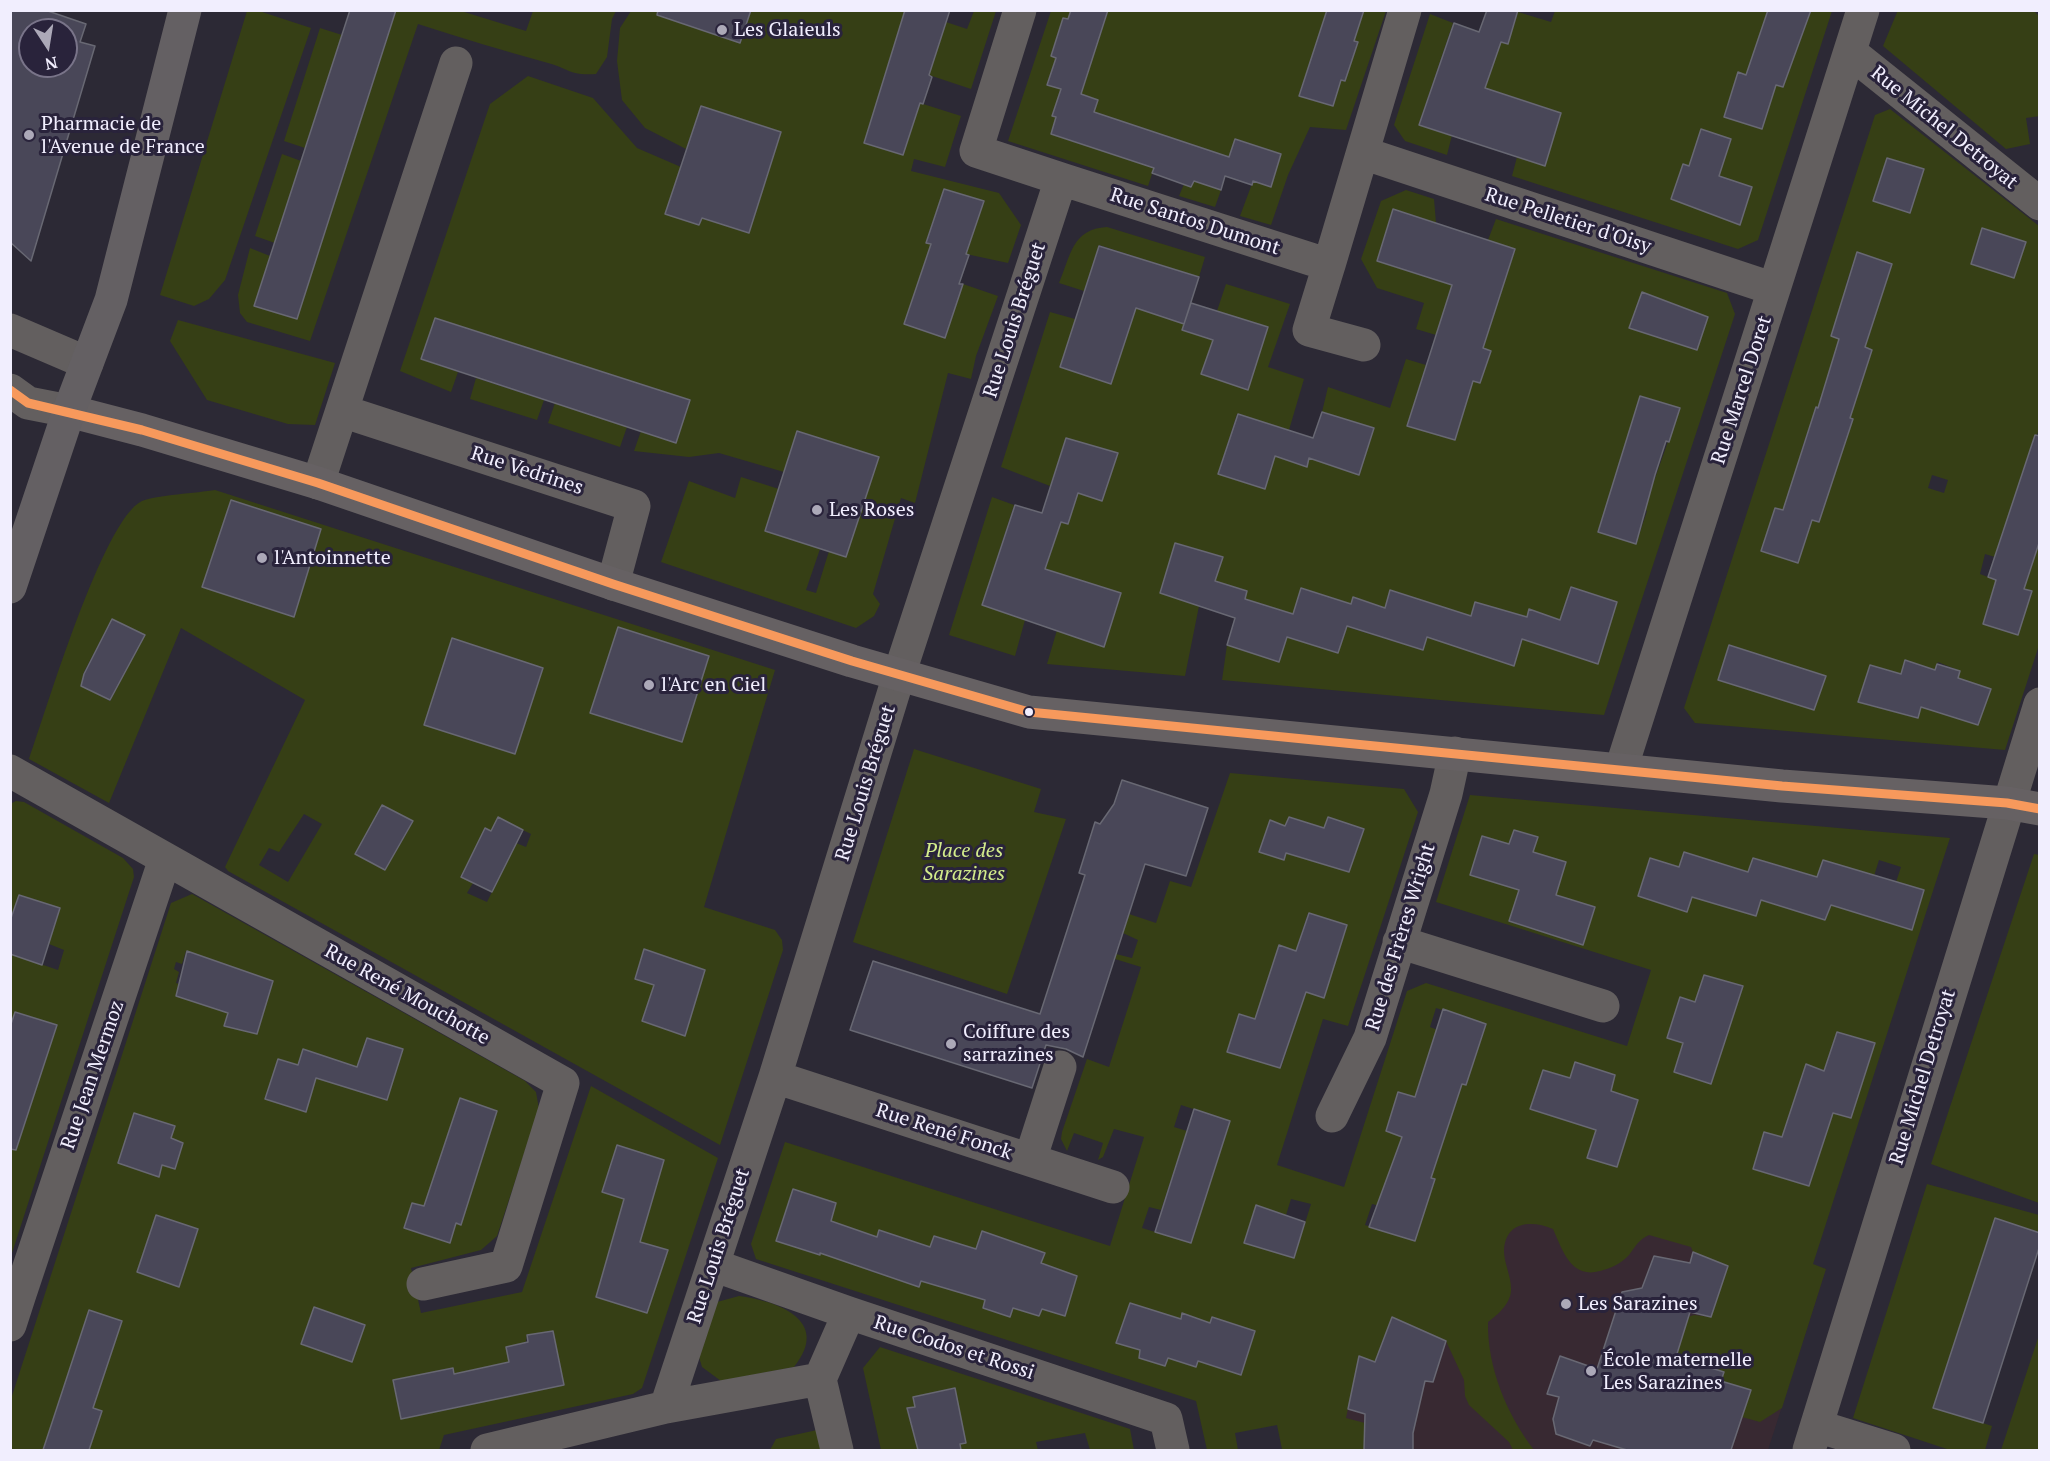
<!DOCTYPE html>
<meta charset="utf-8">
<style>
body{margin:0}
#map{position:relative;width:2050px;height:1461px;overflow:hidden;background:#2c2935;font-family:"PT Serif",serif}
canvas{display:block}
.frame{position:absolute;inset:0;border:12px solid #f1eefe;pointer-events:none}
.north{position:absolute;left:18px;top:18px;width:60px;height:60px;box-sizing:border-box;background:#29233b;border:2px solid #797489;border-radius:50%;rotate:168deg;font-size:16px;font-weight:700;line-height:24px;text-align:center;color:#f1eefe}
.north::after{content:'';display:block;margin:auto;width:21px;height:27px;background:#aca9b8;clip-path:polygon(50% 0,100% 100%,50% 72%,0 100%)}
</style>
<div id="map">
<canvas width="2050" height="1461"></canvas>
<div class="frame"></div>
<div class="north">N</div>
</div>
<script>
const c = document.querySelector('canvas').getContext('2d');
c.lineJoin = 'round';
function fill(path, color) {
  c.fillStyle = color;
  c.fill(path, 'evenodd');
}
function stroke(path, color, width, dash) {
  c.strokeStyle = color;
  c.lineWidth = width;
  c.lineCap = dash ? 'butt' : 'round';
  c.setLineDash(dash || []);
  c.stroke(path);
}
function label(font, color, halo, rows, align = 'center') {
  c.font = font + ' "PT Serif",serif';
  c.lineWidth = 6;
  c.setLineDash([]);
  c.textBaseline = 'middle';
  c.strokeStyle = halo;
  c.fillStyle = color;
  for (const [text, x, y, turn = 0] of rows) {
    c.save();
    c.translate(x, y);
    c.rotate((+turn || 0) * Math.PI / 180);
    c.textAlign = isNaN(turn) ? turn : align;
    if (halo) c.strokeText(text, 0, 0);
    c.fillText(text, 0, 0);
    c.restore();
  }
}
fill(new Path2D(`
 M1493,1163L1826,1269L1768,1450H1329L1300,1308L1456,1277Z`), '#382932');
fill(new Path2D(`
 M1898,10L2034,11L2040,17V116L2026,118L2030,144L2006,149L1883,46Z
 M247,11H259L311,28L225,280L209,299L194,306L160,295Z
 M396,11H461L526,31L533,11H616L612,19L607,57L596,74C570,76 570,69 548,63C504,51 461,38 418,24L310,341L247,322L240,313L238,295L250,248L270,256L255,306L297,319Z
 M631,11H661L660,16L740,43L751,11H905L864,143L903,155L920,103L961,116L945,167L914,159L911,171L999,193L1021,225L1008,263L966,254L984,201L944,189L926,242L931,244L904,324L945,338L963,284L998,296L976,356L971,379L948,373L915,503L901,498L873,594L880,604L874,616L856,628L661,562L689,481L735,498L741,477L779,489L765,531L820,549L806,590L816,593L829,551L846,557L878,457L798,431L784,472L719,453L689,457L634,451L641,431L676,443L689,400L435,318L421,359L458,372L451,392L400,371L490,104L528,76L593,98L637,148L681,167L665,214L699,225L702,218L749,233L781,132L701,106L686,149L645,128L622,100L617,61L620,28Z
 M974,11H996L971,89L929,75L946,22L967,29Z
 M1051,11H1071L1068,19L1063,18L1051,55L1056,58L1047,84L1061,89L1052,116L1056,117L1051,134L1083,145L1098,100L1081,94L1108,11H1327L1299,95L1333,106L1341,80L1345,81L1358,43L1354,41L1352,11H1386L1346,130L1310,127L1288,175L1271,225L1240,216L1253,181L1271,186L1281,154L1235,139L1229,157L1138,127L1127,159L1154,168L1148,186L1008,141Z
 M1555,11H1768L1746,75L1738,73L1724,116L1762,129L1776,85L1783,87L1811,11H1832L1758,240L1738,249L1512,176L1517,157L1544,165L1561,113L1514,97L1477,111L1501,42L1508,44L1518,12L1551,22ZM1683,164L1751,187L1740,224L1672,199Z
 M1430,14L1453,23L1419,124L1452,135L1447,155L1405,141L1394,125Z
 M320,28L342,35L305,148L284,141Z
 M1890,109L2039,226L2040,426L1995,557L1985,554L1980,574L1996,580L1983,624L2031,591L2021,588L2039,540V645L2005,750L1695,723L1684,708L1875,115ZM1887,158L1923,170L1910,213L1873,201ZM1982,228L2026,242L2014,278L1971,264ZM1857,252L1892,264L1865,347L1872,350L1862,381L1839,339L1851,286L1846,284ZM1816,408L1853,419L1819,521L1812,520L1797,563L1761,551L1775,508L1783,510L1805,452L1801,451ZM1932,475L1948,480L1944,493L1928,488ZM1729,645L1826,676L1814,710L1718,680ZM1906,660L1935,670L1938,662L1960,671L1958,678L1991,689L1978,725L1922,706L1917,718L1858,702L1870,665L1901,674Z
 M282,154L301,161L275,243L255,236Z
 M1194,181L1221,190L1215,207L1179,196L1184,184Z
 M1406,190L1434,199L1436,223L1393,210L1377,261L1423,276L1460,262L1436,335L1416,329L1424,303L1377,288L1361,259L1381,201Z
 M1496,219L1727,293L1735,314L1604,715L1222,680L1227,645L1279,662L1287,637L1338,653L1347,627L1422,650L1437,605L1391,590L1385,608L1354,597L1351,604L1302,588L1293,614L1245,599L1247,591L1215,581L1223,557L1176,543L1160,593L1199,606L1185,676L1047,664L1057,630L1104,646L1121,593L1075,579L1038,592L1061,522L1068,524L1078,493L1102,501L1117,454L1066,438L1050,486L1001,467L1050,312L1075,319L1111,384L1126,338L1112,300L1184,324L1182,330L1213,340L1202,374L1244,388L1217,311L1226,284L1290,304L1268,367L1304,379L1289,430L1237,414L1218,474L1264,489L1275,456L1306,467L1309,458L1359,474L1374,428L1322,412L1328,387L1390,408L1406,359L1426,365L1407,426L1455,440L1473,381L1480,383L1491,351L1483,348L1515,250L1488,240ZM1642,292L1708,317L1697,350L1630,328ZM1641,396L1680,408L1644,509L1647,511L1636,544L1598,532ZM1571,587L1617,602L1523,639L1513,666L1529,610L1560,620Z
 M1107,227L1205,257L1199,277L1099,245L1084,291L1059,283C1071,255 1072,229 1107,227Z
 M178,320L335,363L315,425L288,424L207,400L170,341Z
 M476,378L544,400L537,420L470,399Z
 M555,403L627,427L620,447L548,423Z
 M215,490L775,670L704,907L775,930L782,940L783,950L720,1145L228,871L225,867L305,700L181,628L109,803L29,759C46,711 103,519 142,501C156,495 198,493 215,490ZM112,619L144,636L110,701L82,686L84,672ZM382,805L413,821L385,870L355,854ZM304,814L322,824L288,882L259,865L269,848L279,852ZM498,818L531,834L526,847L516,843L487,902L467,893L473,883L461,877L485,829L491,831ZM644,949L705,970L685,1035L642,1021L654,985L636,979Z
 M992,497L1014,505L982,605L1025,620L1015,656L949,635Z
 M914,749L1041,789L1034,812L1066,819L1007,994L853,942Z
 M1230,773L1404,789L1418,812L1348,1026L1323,1019L1277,1165L1344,1187L1407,991L1426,983L1627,1046L1651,970L1436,902L1470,795L1950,838L1813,1264L1826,1269L1782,1408L1760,1422L1742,1417L1721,1381L1724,1372L1676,1357L1688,1317L1694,1315L1711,1317L1725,1275V1266L1693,1252L1691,1247L1649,1235C1638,1240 1636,1246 1629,1255C1620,1264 1612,1268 1600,1271C1571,1279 1563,1251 1553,1229C1532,1220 1505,1221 1504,1251C1504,1263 1511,1276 1511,1288C1512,1302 1499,1314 1488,1322C1487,1367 1507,1415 1534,1450H1513L1509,1442L1469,1405L1465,1396L1464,1380L1446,1341L1392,1317L1375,1362L1359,1357L1346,1418L1365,1423L1364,1450H1278L1282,1449L1277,1425L1235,1433L1238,1450H1207L1196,1401L756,1259L751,1244L785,1142L1110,1246L1144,1137L1114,1129L1103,1157L1098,1160L1103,1143L1074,1133L1067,1151L1061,1139L1062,1132L1087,1059L1109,1067L1141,967L1115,959L1116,954L1132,958L1138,940L1123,933L1129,914L1156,923L1170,881L1191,887ZM1289,817L1324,828L1328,817L1364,830L1349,872L1286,853L1284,860L1260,852L1270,820L1285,826ZM1514,830L1537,837L1533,852L1556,895L1595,908L1583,945L1510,922L1519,890L1471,875L1482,836L1509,844ZM1684,852L1748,872L1754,858L1817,877L1823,860L1874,876L1879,860L1901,867L1896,882L1924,891L1912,930L1831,905L1825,920L1761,900L1756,915L1692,897L1687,912L1638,896L1650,858L1679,867ZM1308,913L1347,925L1324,998L1306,992L1281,1068L1227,1052L1239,1014L1255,1019L1279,946L1296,951ZM1704,975L1743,986L1711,1084L1674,1072L1683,1043L1667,1038L1695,1002ZM1436,1008L1486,1024L1466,1085L1462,1084L1431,1178L1435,1180L1415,1240L1365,1225L1372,1204L1384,1207L1392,1164L1402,1137L1386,1131L1398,1093L1415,1097L1423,1071L1443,1032L1430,1027ZM1837,1032L1875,1043L1851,1118L1833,1113L1808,1186L1753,1169L1764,1132L1782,1137L1807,1065L1824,1070ZM1596,1069L1615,1075L1611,1091L1638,1100L1617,1167L1588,1158L1596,1130L1530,1109L1543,1070L1570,1078ZM1181,1105L1230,1121L1191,1243L1142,1228L1149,1207L1161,1210L1187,1131L1174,1127ZM793,1189L836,1203L819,1255L777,1241ZM1291,1199L1311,1204L1294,1258L1244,1243L1256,1205L1286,1215ZM879,1230L930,1247L935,1236L954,1242L941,1280L923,1274L919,1287L867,1270ZM982,1231L1054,1272L1056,1268L1077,1276L1065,1316L1042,1309L1039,1316L1013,1308L1010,1317L983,1308L985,1300L961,1292ZM1130,1303L1179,1323L1182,1314L1210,1323L1212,1317L1255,1331L1241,1375L1198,1361L1196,1367L1168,1358L1165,1366L1139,1358L1140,1350L1116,1342Z
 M16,801L24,802L123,858L133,869L134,877L11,1256V1119L56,1025L16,1012L11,1027V949L14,955L58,970L64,950L49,944L60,908L19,895L11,921L10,804Z
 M2034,854L2040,855L2039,1203L1931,1164Z
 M192,894L525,1081L536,1092L539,1109L497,1236L481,1250L411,1268L421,1313L522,1292L591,1086L718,1158L642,1388L633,1394L444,1435L439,1450H89L102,1411L61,1398L43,1450H11V1399L171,903ZM186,951L273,981L257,1034L224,1026L232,1002L176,983L179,972L174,969L176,962L182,964ZM367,1038L402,1049L351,1089ZM278,1059L318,1071L306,1112L266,1098ZM460,1098L497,1111L461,1225L456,1223L450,1243L404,1228L412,1203L424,1206ZM134,1113L174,1126L171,1138L183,1143L175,1169L162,1165L159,1177L118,1163ZM617,1145L664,1160L650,1206L602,1192ZM156,1215L197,1229L178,1286L137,1272ZM613,1239L668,1250L659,1277L646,1273L634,1308L596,1297ZM314,1307L365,1325L352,1362L301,1344ZM553,1331L564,1385L516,1395L527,1335ZM452,1368L454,1374L479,1403L401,1419L393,1380Z
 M1927,1184L2039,1215V1233L1995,1219L1934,1407L1992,1426L1985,1450H1950L1853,1418Z
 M739,1296C777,1301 832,1320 794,1367L721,1381L702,1367L699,1357L717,1302Z
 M2039,1335V1450H2001Z
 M880,1347L1130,1429L1134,1450H1090L1085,1433L1036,1442L1038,1450H961L960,1444L966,1442L954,1388L913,1397L915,1407L907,1408L912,1428L920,1426L924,1450H881L863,1368Z
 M817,1430L821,1450H770L776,1439Z`), '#363f15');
const building = new Path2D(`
 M10,10H45L86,24L80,42L95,46L31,261L10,242ZM30,30H66V66H30Z
 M350,10H396L297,319L254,306Z
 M658,10H751L740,43L657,15Z
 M905,10H950L929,75L932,77L923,104L920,103L903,155L864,143Z
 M1071,10H1108L1081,94L1098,100L1094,112L1229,157L1235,139L1281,154L1271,187L1253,181L1252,185L1225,176L1221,190L1194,181L1191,187L1152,173L1154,168L1051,134L1056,117L1052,116L1061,89L1047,85L1056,58L1051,56L1063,18L1068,19Z
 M1327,10H1364L1354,41L1358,42L1345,81L1341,80L1333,106L1299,96Z
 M1487,10H1518L1508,44L1501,42L1485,88L1561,113L1545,166L1419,125L1454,23L1479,32Z
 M1768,10H1811L1783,87L1776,85L1762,129L1724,117L1738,72L1746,75Z
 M701,106L781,132L749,233L702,218L699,225L665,214Z
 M1701,129L1731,139L1719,176L1752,187L1740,225L1671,199L1683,164L1689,166Z
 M1887,158L1924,169L1910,213L1873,201Z
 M944,189L984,201L966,254L969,255L959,284H963L945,338L904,324L931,244L926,243Z
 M1393,209L1515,249L1483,348L1491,351L1480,383L1473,381L1455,440L1407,426L1452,285L1377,261Z
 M1982,228L2026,242L2014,278L1971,264Z
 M1099,246L1199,277L1184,324L1136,308L1111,384L1060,367Z
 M1857,252L1892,264L1865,347L1872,350L1850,418L1853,419L1819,522L1812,520L1798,563L1761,551L1775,508L1783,510L1816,407L1818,408L1839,339L1831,336Z
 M1642,292L1708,317L1697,350L1629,328Z
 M1191,303L1268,327L1248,390L1201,374L1213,340L1182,330Z
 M435,318L690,400L676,443L421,359Z
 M1640,396L1680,408L1669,442L1666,441L1655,475L1636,544L1598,532Z
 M1322,412L1374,428L1359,475L1309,458L1307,467L1275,456L1265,489L1218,474L1238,414L1313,438Z
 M797,431L879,457L846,557L765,531Z
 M2035,435L2040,436V540L2024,589L2032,591L2018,635L1983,624L1996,580L1988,577Z
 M1066,438L1118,453L1102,501L1078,493L1068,524L1061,522L1045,569L1121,593L1104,647L982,605L1015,505L1042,513Z
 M231,500L321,529L294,617L202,587Z
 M1175,543L1223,557L1215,581L1247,591L1245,599L1293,614L1301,588L1351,604L1353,597L1385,608L1390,590L1471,616L1475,602L1527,617L1529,609L1560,620L1571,587L1617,602L1598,664L1522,639L1514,666L1427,637L1423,650L1347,626L1338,653L1287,637L1279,662L1227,645L1235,618L1160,593Z
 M112,619L145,635L110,700L81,686L84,674Z
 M618,627L709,656L682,742L590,713Z
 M452,638L543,668L515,754L424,725Z
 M1729,645L1826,676L1814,710L1718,680Z
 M1905,660L1935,670L1937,664L1960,671L1958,678L1991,689L1978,725L1921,707L1918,718L1858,702L1870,665L1901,674Z
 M1122,780L1208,808L1186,876L1145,864L1083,1057L1066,1049L1046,1045L1032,1088L850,1030L873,961L1040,1014L1085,875L1079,873L1095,822L1100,824L1114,804Z
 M382,805L413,821L385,870L355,854Z
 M498,817L523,830L492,892L461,877L485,828L491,831Z
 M1289,817L1324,828L1328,817L1364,829L1349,872L1286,853L1284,860L1259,852L1270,820L1285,826Z
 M1514,830L1538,837L1533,852L1566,862L1556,895L1595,907L1583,945L1509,921L1519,890L1470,875L1482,836L1509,844Z
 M1684,852L1748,872L1753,858L1817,877L1823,860L1924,890L1912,930L1831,905L1825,920L1761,900L1756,916L1692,897L1687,912L1638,896L1650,858L1679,867Z
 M19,895L60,908L42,965L10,954V921Z
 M1309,913L1347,925L1324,998L1306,992L1280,1068L1227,1052L1239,1014L1255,1019L1279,945L1296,951Z
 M644,949L705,970L685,1036L642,1021L654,985L635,979Z
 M187,951L273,981L257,1034L224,1026L228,1013L176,996Z
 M1704,975L1743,986L1711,1084L1674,1072L1683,1043L1667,1038L1680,997L1695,1002Z
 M1443,1009L1486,1024L1466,1085L1462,1084L1431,1178L1435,1179L1415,1241L1369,1227L1402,1137L1386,1131L1398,1092L1415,1097Z
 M15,1012L57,1025L16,1150L10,1149V1027Z
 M1837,1032L1875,1043L1851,1118L1833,1113L1809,1186L1753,1169L1764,1132L1782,1137L1806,1064L1824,1071Z
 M367,1038L403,1049L387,1100L316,1078L306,1112L265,1099L278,1059L298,1065L303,1049L357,1067Z
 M1575,1062L1615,1075L1611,1091L1638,1100L1617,1167L1587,1158L1596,1130L1530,1109L1543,1070L1570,1078Z
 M460,1098L497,1111L461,1225L456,1223L450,1243L404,1228L412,1203L424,1206Z
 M1194,1109L1230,1121L1191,1243L1155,1232Z
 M134,1113L175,1126L171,1138L183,1143L175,1169L162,1165L159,1177L118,1163Z
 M617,1145L664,1160L640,1242L668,1250L647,1313L596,1297L624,1199L602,1192Z
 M793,1189L836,1203L831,1221L877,1237L879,1230L930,1247L934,1236L976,1249L982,1231L1045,1253L1041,1263L1077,1276L1065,1316L1042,1309L1039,1316L1013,1308L1010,1317L983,1308L985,1300L921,1281L919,1287L820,1253V1255L776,1241Z
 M1256,1205L1305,1222L1294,1258L1244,1243Z
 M156,1215L198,1229L179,1287L137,1272Z
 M1995,1218L2040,1233V1245L1983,1423L1933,1408Z
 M1693,1252L1728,1266L1711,1317L1690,1312L1676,1357L1724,1372L1721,1381L1751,1390L1731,1450H1627L1593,1440L1590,1446L1556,1434L1553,1419L1559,1397L1547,1394L1560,1356L1597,1369L1622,1292L1642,1288L1654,1256L1690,1263Z
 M1130,1303L1181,1319L1182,1313L1210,1323L1212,1317L1255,1331L1241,1375L1198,1361L1196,1367L1168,1358L1165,1366L1139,1358L1140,1350L1116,1343Z
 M314,1307L365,1325L352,1362L301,1344Z
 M89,1310L122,1321L93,1408L102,1411L89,1450H43Z
 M1392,1317L1446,1341L1433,1382L1425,1381L1413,1433V1450H1364L1365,1414L1348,1409L1359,1356L1375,1362Z
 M553,1331L564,1385L401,1419L393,1380L453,1368L454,1374L509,1362L506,1347L528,1342L527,1335Z
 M955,1388L966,1443L960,1444L961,1450H918L907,1408L915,1407L913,1397Z`);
fill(building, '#494758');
stroke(building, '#686873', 1.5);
stroke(new Path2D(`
 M1850,52L2040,204
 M1363,153L1774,289
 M1061,179L1329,265L1405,10
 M1329,265L1309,330L1364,345
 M10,330L87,363
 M10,390L28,403L69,411
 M342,411L634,506L613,584
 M318,483L456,63
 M1621,769L1863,10
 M10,771L563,1083L506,1266L423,1284
 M1399,942L1603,1006
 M775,1077L1113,1187
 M1332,1116L1370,1038L1446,794L1455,753
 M1030,1160L1060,1067
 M713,1265L849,1313L1166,1419L1173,1450
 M10,1288L21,1291L165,859
 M10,1325L21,1291
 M666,1407L820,1379
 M1817,1426L1894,1450
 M487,1450L666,1407L775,1077L899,675L1061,179L976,151L1020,10
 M837,1450L820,1379L849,1313
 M1809,1450L2040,704`), '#635f5f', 33);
stroke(new Path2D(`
 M69,411L142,430L318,483L613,584L852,661L1029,712L1782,786L2007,803L2040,809`), '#666163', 33);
stroke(new Path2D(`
 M10,587L69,411L111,300L185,10`), '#646063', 33);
stroke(new Path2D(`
 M10,390L28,403L142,430L318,483L613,584L852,661L1029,712L1782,786L2007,803L2040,809`), '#f7995c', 9);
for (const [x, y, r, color] of [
 [722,30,6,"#aca9b8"],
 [29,135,6,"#aca9b8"],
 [817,510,6,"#aca9b8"],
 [262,558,6,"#aca9b8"],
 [649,685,6,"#aca9b8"],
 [1029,712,5,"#f1eefe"],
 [951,1044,6,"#aca9b8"],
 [1566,1304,6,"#aca9b8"],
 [1591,1371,6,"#aca9b8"]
]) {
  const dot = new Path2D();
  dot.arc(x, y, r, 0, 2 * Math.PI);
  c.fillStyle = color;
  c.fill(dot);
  stroke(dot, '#29233b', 2);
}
label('20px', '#f1eefe', '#29233b', [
 ["Les Glaieuls",734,30],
 ["Pharmacie de",41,124],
 ["l'Avenue de France",41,147],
 ["Les Roses",829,510],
 ["l'Antoinnette",274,558],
 ["l'Arc en Ciel",661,685],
 ["Coiffure des",963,1032],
 ["sarrazines",963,1055],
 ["Les Sarazines",1578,1304],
 ["École maternelle",1603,1360],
 ["Les Sarazines",1603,1383]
], 'left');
label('20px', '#f1eefe', '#29233b', [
 ["Rue Michel Detroyat",1944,128,39],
 ["Rue Pelletier d'Oisy",1568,221,18],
 ["Rue Santos Dumont",1195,222,18],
 ["Rue Louis Bréguet",1015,320,-72],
 ["Rue Marcel Doret",1742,390,-72],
 ["Rue Vedrines",527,471,18],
 ["Rue Louis Bréguet",866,783,-73],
 ["Rue des Frères Wright",1401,937,-73],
 ["Rue René Mouchotte",407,995,29],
 ["Rue Jean Mermoz",93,1075,-71],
 ["Rue Michel Detroyat",1923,1077,-73],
 ["Rue René Fonck",944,1132,18],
 ["Rue Louis Bréguet",719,1246,-72],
 ["Rue Codos et Rossi",954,1348,18]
]);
label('italic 20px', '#d3ec8b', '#29233b', [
 ["Place des",964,851],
 ["Sarazines",964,874]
]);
</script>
